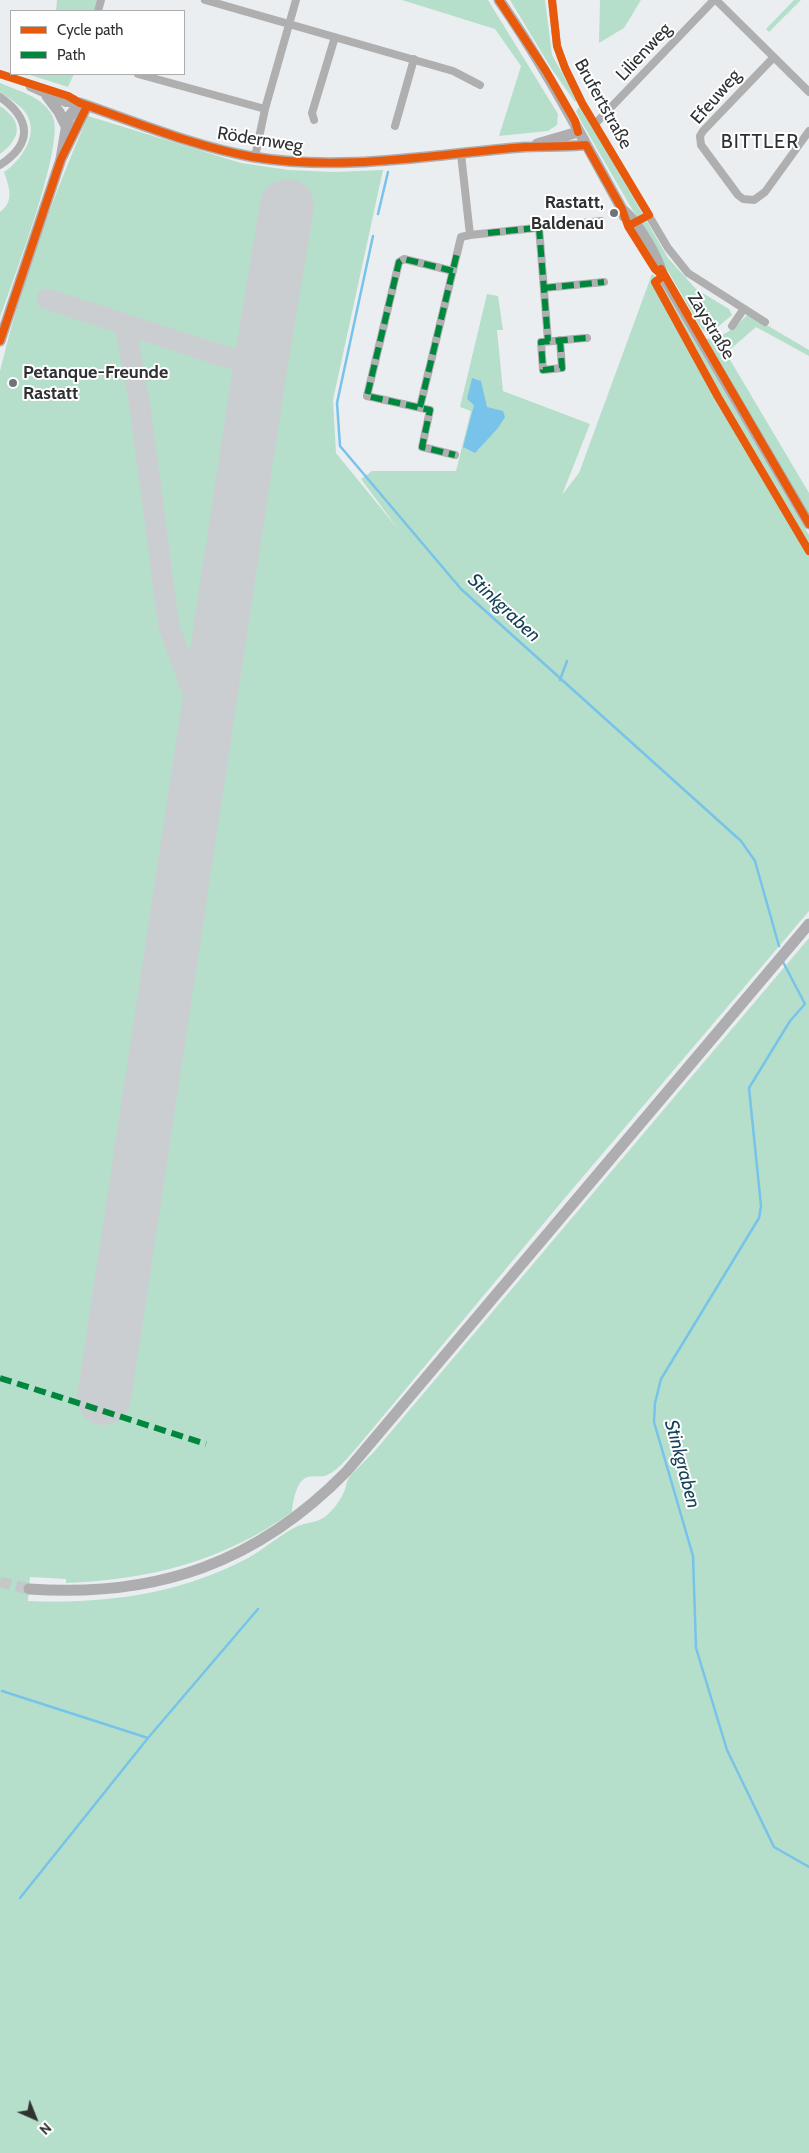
<!DOCTYPE html>
<meta charset="utf-8">
<style>
body{margin:0}
#map{position:relative;width:809px;height:2153px;overflow:hidden;background:#ebeef1;font-family:Cabin,sans-serif}
canvas{display:block}
.legend{position:absolute;left:10px;top:10px;width:175px;height:65px;box-sizing:border-box;background:#fff;border:1px solid #acadad;margin:0;padding:6px 9px;list-style:none;font-size:15px;color:#2f3133}
.legend li{display:flex;align-items:center;gap:10px;height:25px}
.legend b{width:25px;border:1px solid #acadad}
.north{position:absolute;left:10px;top:2093px;width:50px;height:50px;-webkit-text-stroke:4px #fff;paint-order:stroke;rotate:136deg;font-size:14px;font-weight:700;line-height:20px;text-align:center;color:#2f3133}
.north::after{content:'';display:block;margin:auto;width:18px;height:22px;background:#2f3133;clip-path:polygon(50% 0,100% 100%,50% 72%,0 100%)}
</style>
<div id="map">
<canvas width="809" height="2153"></canvas>
<ul class="legend">
<li><b style="height:6px;background:#e8590c"></b>Cycle path</li>
<li><b style="height:6px;background:#00873e"></b>Path</li>
</ul>
<div class="north">N</div>
</div>
<script>
const c = document.querySelector('canvas').getContext('2d');
c.lineJoin = 'round';
function fill(path, color) {
  c.fillStyle = color;
  c.fill(path, 'evenodd');
}
function stroke(path, color, width, dash) {
  c.strokeStyle = color;
  c.lineWidth = width;
  c.lineCap = dash ? 'butt' : 'round';
  c.setLineDash(dash || []);
  c.stroke(path);
}
function label(font, color, halo, rows, align = 'center') {
  c.font = font + ' Cabin,sans-serif';
  c.lineWidth = 4;
  c.setLineDash([]);
  c.textBaseline = 'middle';
  c.strokeStyle = halo;
  c.fillStyle = color;
  for (const [text, x, y, turn = 0] of rows) {
    c.save();
    c.translate(x, y);
    c.rotate((+turn || 0) * Math.PI / 180);
    c.textAlign = isNaN(turn) ? turn : align;
    if (halo) c.strokeText(text, 0, 0);
    c.fillText(text, 0, 0);
    c.restore();
  }
}
fill(new Path2D(`
 M57,0H97L94,11H56Z
 M402,0H488L558,114L557,125L548,131L499,136L521,66L495,29Z
 M510,0H545L552,55L577,100L575,102L551,68Z
 M600,0H641L624,28L599,43Z
 M794,0H801L769,32L766,29Z
 M27,74H74L68,87Z
 M0,83C19,91 44,97 53,117C65,146 12,282 0,318V212C15,201 9,187 4,172C21,161 41,133 25,112C19,104 8,98 0,92Z
 M0,106C23,121 22,138 0,154Z
 M580,106L668,258L696,289L729,309L732,315L712,332H705L701,328L582,123L576,111Z
 M88,116L241,163L289,170L334,172L383,170L333,400L336,453L398,529L361,479L372,471H456L471,411L460,407L487,294L498,296L503,330H497L503,391L590,424L562,495L579,473L652,274L659,280L809,535V911L564,1199L359,1445C350,1455 340,1469 327,1475C321,1478 314,1475 308,1477C296,1480 293,1502 292,1512C224,1561 149,1580 66,1583V1579L30,1577L28,1601C104,1604 177,1595 246,1559C263,1550 277,1537 294,1528C303,1522 316,1524 326,1516C333,1510 340,1501 344,1492C346,1488 346,1482 349,1478C356,1469 365,1461 373,1453L809,938V2153H0V371C21,283 52,199 88,116Z
 M748,314L809,350V356L756,327L726,353L809,493V517L706,339C725,338 735,327 748,314Z`), '#b5dfca');
fill(new Path2D(`
 M472,378L481,381L487,407L503,411L505,417L498,428L475,453L463,447L474,405L467,399Z`), '#78c3ea');
stroke(new Path2D(`
 M378,214L388,172
 M373,236L337,403L340,446L461,589L741,841L755,861L779,946
 M560,680L567,661
 M783,962L805,1004L790,1021L749,1088L761,1206L759,1218L661,1379L655,1403L654,1422L693,1556L696,1648L727,1750L774,1847L809,1867
 M2,1691L148,1738
 M20,1898L148,1738L258,1609`), '#78c3ea', 2.5);
stroke(new Path2D(`
 M47,299L260,368
 M125,324L140,407L169,627L206,729`), '#cbced0', 21);
stroke(new Path2D(`
 M104,1398L260,368L287,206`), '#cbced0', 54);
stroke(new Path2D(`
 M0,1582L29,1589`), '#c5c8cb', 11, [11, 5.5]);
stroke(new Path2D(`
 M205,0L453,71L480,85
 M552,0L557,46L565,68L582,103L668,248L688,273L765,322
 M716,0L809,92
 M98,11L101,0
 M773,58L703,131L700,136L701,145L738,195L743,199L754,200L765,192L809,131
 M0,74L68,96L80,103
 M138,74L265,109
 M30,87L66,103H80
 M0,97C30,118 34,143 0,165
 M314,120L312,113L335,37
 M595,124L714,0
 M395,126L414,59
 M255,157L265,109L296,0
 M539,227L548,341
 M470,235L601,221
 M453,271L404,259L399,262L367,396L430,410L422,447L455,455
 M544,288L604,282
 M732,326L743,310
 M560,340L562,368L543,370L541,342C556,341 572,339 587,338
 M420,407L461,237L470,235L461,154`), '#afafb0', 8);
stroke(new Path2D(`
 M499,0C546,67 582,138 622,209L624,216
 M47,96L59,112L66,126
 M537,144L578,132
 M61,159L68,118L80,103C138,123 193,146 253,157C345,172 434,154 525,147C545,146 566,147 586,145
 M622,209C638,222 657,256 663,276L809,524
 M0,341L61,159L87,106
 M29,1589C157,1598 257,1563 347,1471L809,924`), '#aeaeb0', 11);
stroke(new Path2D(`
 M539,227L548,341
 M488,233L601,221
 M453,271L404,259L399,262L367,396L430,410L422,447L455,455
 M544,288L604,282
 M560,340L562,368L543,370L541,342C556,341 572,339 587,338
 M420,407L457,253
 M0,1378L206,1444`), '#00873e', 6, [12, 6]);
stroke(new Path2D(`
 M499,0L546,71L575,121L578,132
 M552,0L557,46L565,68L582,103L649,215L628,226
 M0,74L68,96L80,103C138,123 193,146 253,157C345,172 434,154 525,147C545,146 566,147 586,145L622,209L628,226L655,269L663,276
 M661,269L809,524
 M663,276L655,282L718,397L809,551
 M0,341L61,159L87,106`), '#e8590c', 8);
for (const [x, y, r, color] of [
 [614,213,5,"#717376"],
 [13,383,5,"#717376"]
]) {
  const dot = new Path2D();
  dot.arc(x, y, r, 0, 2 * Math.PI);
  c.fillStyle = color;
  c.fill(dot);
  stroke(dot, '#fff', 2);
}
label('18px', '#2f3133', '#fff', [
 ["Lilienweg",644,52,-47],
 ["Efeuweg",716,97,-49],
 ["Brufertstraße",603,104,61],
 ["Rödernweg",260,140,9],
 ["Zaystraße",711,326,59]
]);
label('bold 18px', '#2f3133', '#fff', [
 ["Rastatt,",604,203],
 ["Baldenau",604,224],
 ["Petanque-Freunde",23,373,"left"],
 ["Rastatt",23,394,"left"]
], 'right');
label('italic 19px', '#164259', '#fff', [
 ["Stinkgraben",504,608,43],
 ["Stinkgraben",682,1464,75]
]);
c.letterSpacing = '1px';
label('20px', '#2f3133', '#fff', [
 ["BITTLER",760,142]
]);
c.letterSpacing = '0px';
</script>
